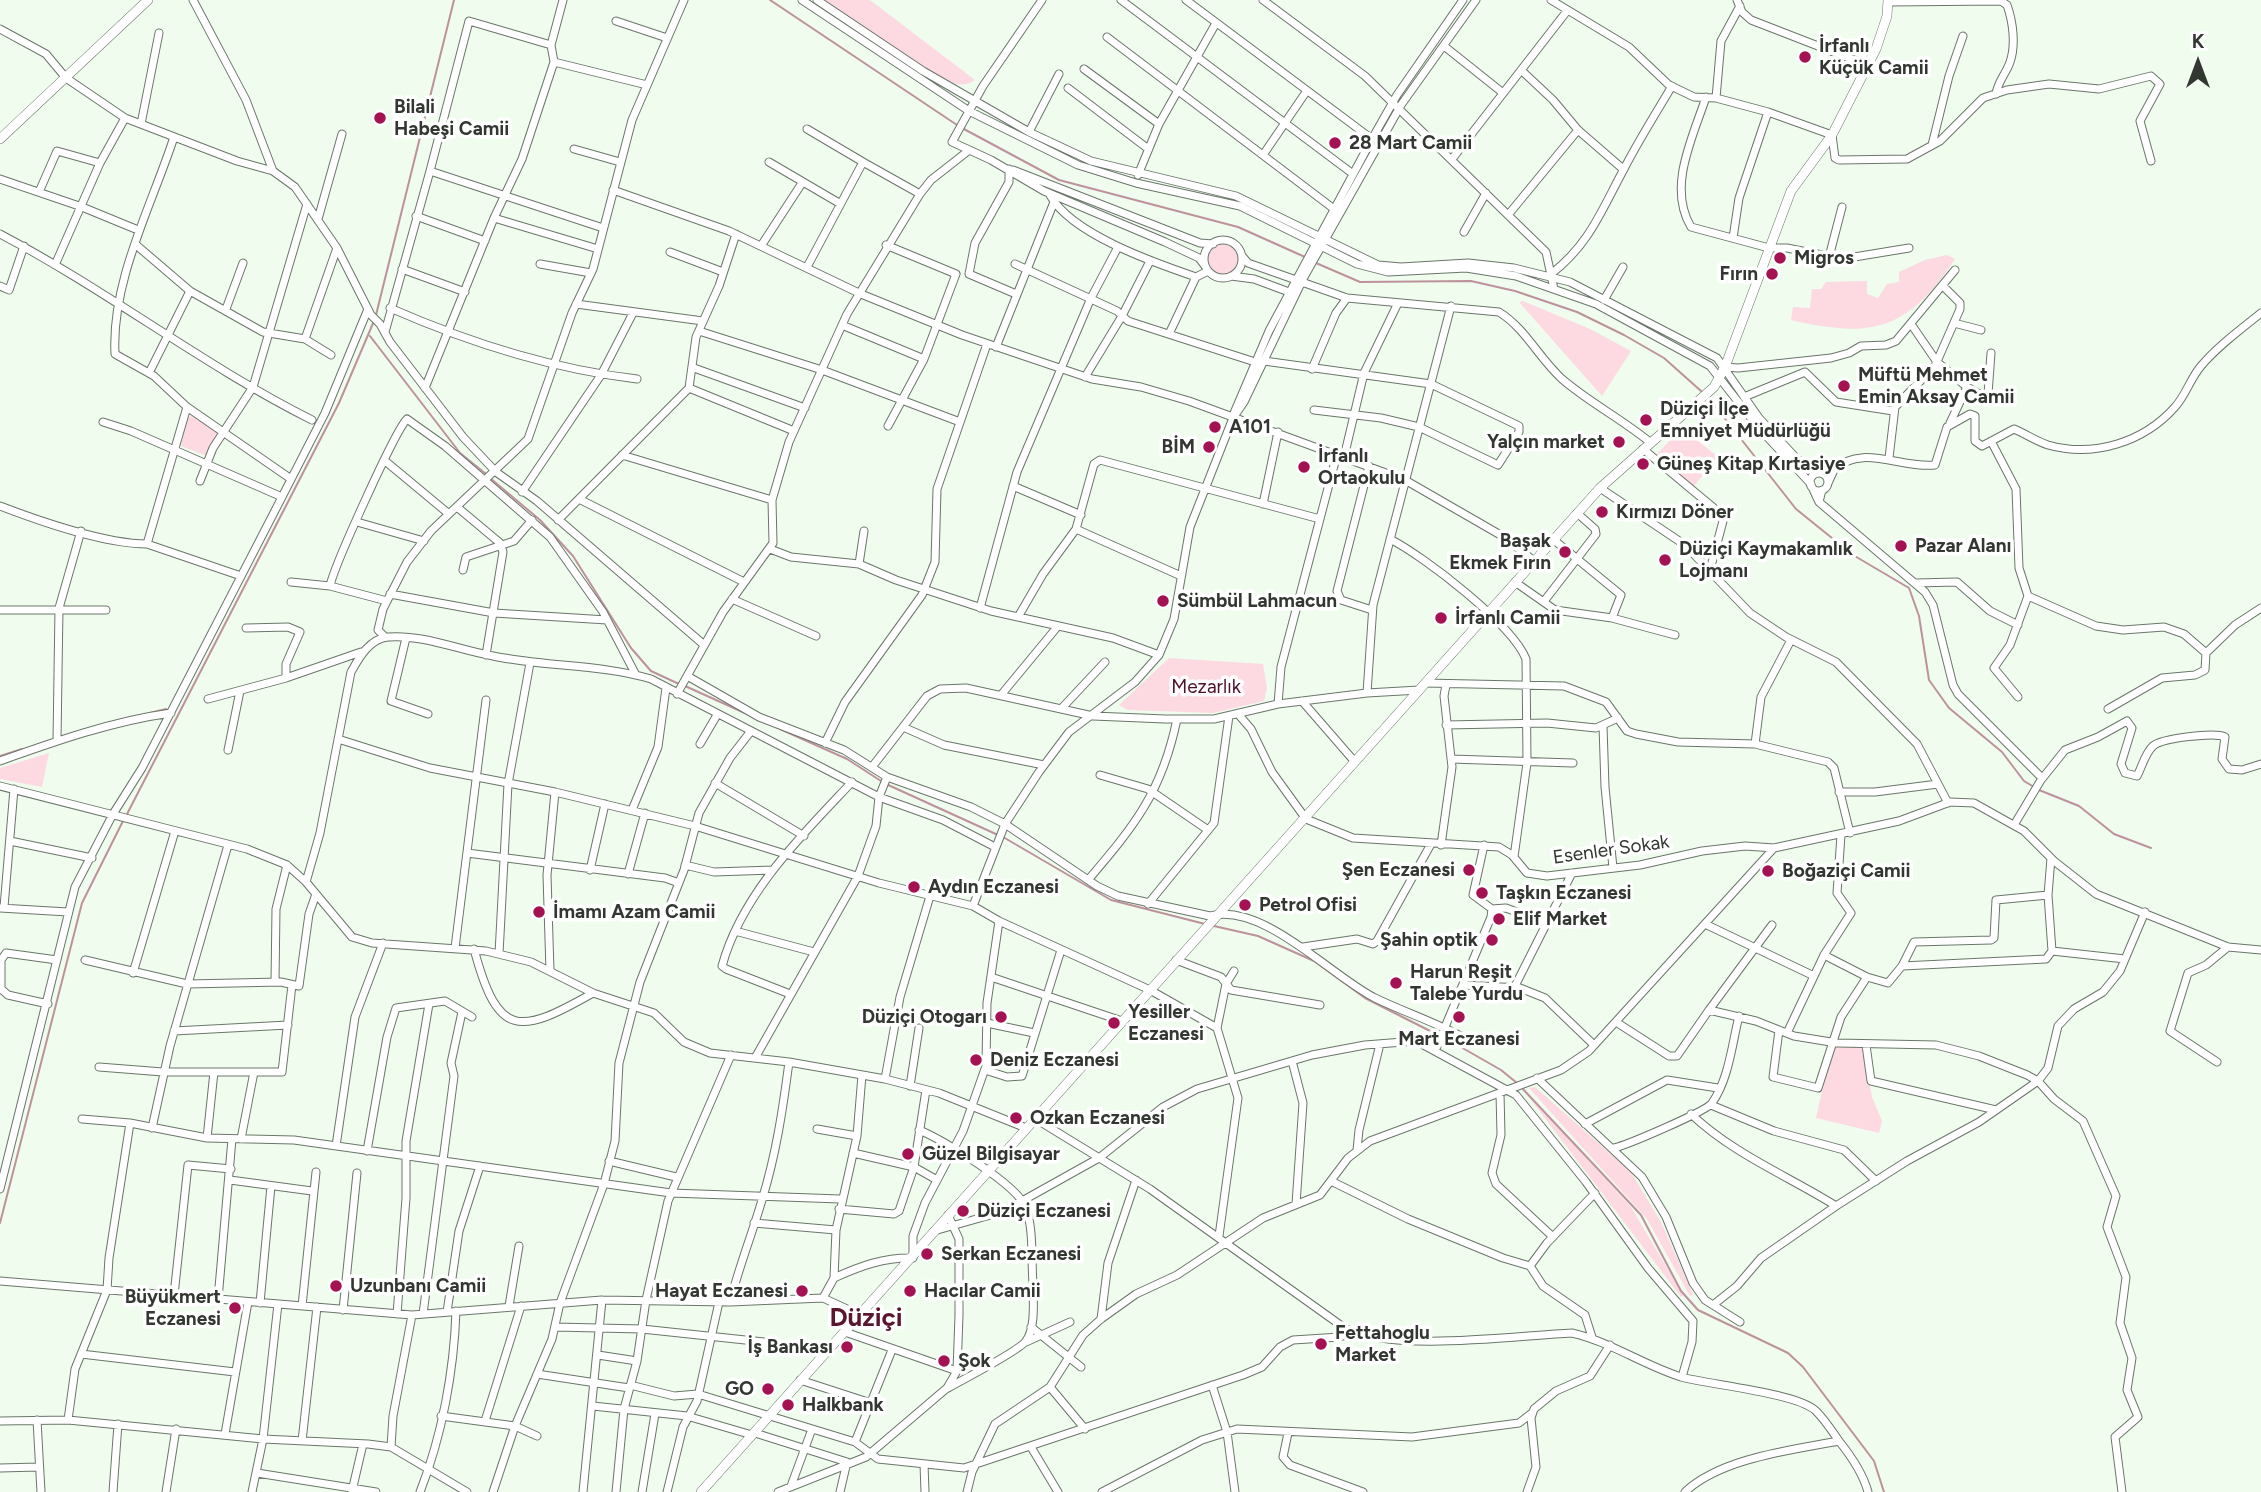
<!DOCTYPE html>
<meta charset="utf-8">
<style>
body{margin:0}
#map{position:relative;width:2261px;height:1492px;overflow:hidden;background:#effcee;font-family:Figtree,sans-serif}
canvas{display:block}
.north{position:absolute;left:2163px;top:28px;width:70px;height:70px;-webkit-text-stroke:5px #fff;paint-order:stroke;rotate:0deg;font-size:19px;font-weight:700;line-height:28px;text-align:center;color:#323731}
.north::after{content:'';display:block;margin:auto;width:24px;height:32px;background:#323731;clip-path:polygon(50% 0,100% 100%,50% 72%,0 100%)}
</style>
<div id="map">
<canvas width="2261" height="1492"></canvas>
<div class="north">K</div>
</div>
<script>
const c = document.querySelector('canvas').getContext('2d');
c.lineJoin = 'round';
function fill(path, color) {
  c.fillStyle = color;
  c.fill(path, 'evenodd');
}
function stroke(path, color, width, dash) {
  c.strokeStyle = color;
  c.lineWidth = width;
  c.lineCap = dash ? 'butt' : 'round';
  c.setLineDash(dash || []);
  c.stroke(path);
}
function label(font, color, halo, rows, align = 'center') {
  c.font = font + ' Figtree,sans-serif';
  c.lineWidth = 7;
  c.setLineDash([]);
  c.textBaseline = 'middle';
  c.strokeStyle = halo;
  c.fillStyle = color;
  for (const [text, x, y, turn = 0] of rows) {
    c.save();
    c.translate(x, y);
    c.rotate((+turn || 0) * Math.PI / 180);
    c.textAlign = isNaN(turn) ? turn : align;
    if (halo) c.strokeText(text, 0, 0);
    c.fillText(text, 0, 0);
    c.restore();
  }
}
fill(new Path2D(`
 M822,0H870L975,80C963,89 953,83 940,77Z
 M1208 259a15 15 0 1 1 30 0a15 15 0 1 1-30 0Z
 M1947,255L1955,259C1908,330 1873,339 1791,320L1793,307L1810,308L1812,289H1821L1826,282L1867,281V294L1878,298L1887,284L1899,282V272L1925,260Z
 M1523,301L1590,329L1631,351L1602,396L1519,302Z
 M193,414L219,431L207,456L181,446L187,419Z
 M1682,428L1718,457L1694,486L1654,457Z
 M1169,658L1263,664L1267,688L1264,701L1213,713L1128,710L1119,705Z
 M49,753L42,787L0,779V768Z
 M1832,1047L1863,1048L1872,1097L1882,1121L1879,1133L1816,1118Z
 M1535,1087L1631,1172L1661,1222L1693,1294L1690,1296L1647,1219L1529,1088Z
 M1525,1092L1631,1207L1683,1295L1681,1297Z`), '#fdd9e1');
stroke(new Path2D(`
 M770,0L957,125
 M962,128L1059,180L1238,227L1305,257
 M1316,263L1360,282L1471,281L1515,291L1577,312L1624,335L1664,358L1701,391
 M376,315L454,0
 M370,336L460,453L486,474
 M1708,397L1796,509L1853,555L1909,588L1919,616L1929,680L1949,708L2002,752L2024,781L2034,787
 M490,478L540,520L573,556L631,648L651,671L679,684
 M685,686L747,714
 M150,713L166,709
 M780,729L847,759L881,781
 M0,756L22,749
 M886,784L998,835
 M2039,790L2079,806L2114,834L2151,848
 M126,816L339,403L374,321
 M1003,837L1111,900L1205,924
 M1214,926L1258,936L1314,961L1365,998L1440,1036
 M1445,1038L1501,1070L1517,1083
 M1521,1087L1641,1215L1681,1291L1698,1310L1788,1353L1803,1367L1874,1461L1884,1492
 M0,1223L82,903L123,821`), '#bd929b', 2);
const minor = new Path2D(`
 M193,0L246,100L273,171
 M802,0L969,111L1078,165L1136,183L1240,206L1357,264L1388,272L1466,268L1516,276L1596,304L1710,366L1758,427L1811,484
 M817,0L923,71L1029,132L1091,161L1236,196L1378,265L1401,267L1468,263L1514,268L1570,282L1717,358L1759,418L1797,459L1820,473L1834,470L1828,483
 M1042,0L983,86L952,142L991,160L1044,191L1165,242L1199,258L1205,266
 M1121,0L1353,174
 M1186,0L1372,139
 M1263,0L1365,76L1546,252L1554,289
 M1551,0L1629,47L1669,85L1694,97L1716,98L1768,112L1832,135L1835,158L1839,160L1907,159L1940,141L1983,98L2007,90L2049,84L2099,89L2151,76L2160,84L2140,121L2151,161
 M1737,0L1742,12L1751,20L1867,65
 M1888,2L2001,1L2007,5C2013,22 2016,45 2010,62C2006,74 1998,81 1996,94
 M616,21L667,38
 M0,29L46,54L66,78L125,118L237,161L273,171L295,187L337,248L371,315L380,324L390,342L463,437L496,472L537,501L703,644
 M1107,37L1334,209
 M551,45L469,21L430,171L603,228
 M1444,46L1503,93
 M554,62L647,85
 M1084,69L1159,124
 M1521,70L1553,100L1578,130L1623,169
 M1068,88L1147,148
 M1706,97C1693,137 1667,187 1691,227L1769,248H1787L1842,259L1909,248
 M1716,98L1721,41L1740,6
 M141,124L159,33
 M807,129L863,162L807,267
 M1029,132L1059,74
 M174,137C152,205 111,281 115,354L154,376L187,407L291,479
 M1932,145L1949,76L1963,36
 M574,149L620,162
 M1263,155L1306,92
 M1452,159L1567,11
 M769,162L839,203
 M863,162L920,194L931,180L968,151
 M1009,169V182L975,243L969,274L1016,294
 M1013,170L1200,243L1213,244
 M1138,175L1159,124L1216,23
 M0,179L82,207L138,230
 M613,190L729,231L861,294L962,335L1092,379L1141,387L1189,401L1405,480L1504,537L1534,561
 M39,192L57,151L100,163
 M1050,195C1071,234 1155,263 1196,277
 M1508,215L1578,130
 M416,216L485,241
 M494,218L598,249
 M318,219L342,134
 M1464,232L1486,193
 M0,234C107,290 204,366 312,420
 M1733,238L1739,198L1768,112
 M1204 259a19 19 0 1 1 38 0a19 19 0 1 1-38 0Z
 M135,244L190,291L263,332L305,339L331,355
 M886,245L956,274L924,359L888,426
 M761,246L802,183
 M670,252L723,272
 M1242,256L1248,263L1347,298L1499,312C1525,328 1539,358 1562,379C1590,403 1622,419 1651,443
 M1829,257L1842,207
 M540,264L591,273
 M1015,264L1117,311L1128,321L1255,362
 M55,265L100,163L125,118
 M402,269L465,292
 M1551,274C1590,244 1602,209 1625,167C1639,140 1656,113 1672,86
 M1231,276L1254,279L1289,292
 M0,286L9,290L24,246
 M1604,300L1623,267
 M576,304L703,321
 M390,308C470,343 551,369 637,379
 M226,309L243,263
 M1954,323L1981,330
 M1911,324L1937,362L1967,387L1950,423
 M842,325L924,359
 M699,331L822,370L960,422
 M385,332L430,171
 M1169,334L1196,277L1208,271
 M305,339L337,248
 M996,347L1054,202
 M1264,361L1431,384L1519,426V432L1498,465L1419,427L1381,418L1314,410
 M1725,367L1738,368L1831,358L1849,353L1861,346L1886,345L1896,341L1955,270
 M694,368L805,408
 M1312,369L1336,313L1347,298
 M149,373L190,291
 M1085,377L1122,316L1150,261
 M1967,387L1983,396L1988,394L1991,353
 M425,388L494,218L522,159L554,62L551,45L563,0
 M689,388L794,431
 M1744,397L1805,372L1836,402L1893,411
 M1234,413L1269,331L1372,139L1397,95L1463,0
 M103,422L131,431L282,497
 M1991,441L2016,489L2019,568L2028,596L2010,645L1994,668L2018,697
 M1643,449L1721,514L1723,521L1710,570
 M622,455L772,500
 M1344,457L1364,373L1398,303
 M1889,458L1895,407L1935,366L1960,309V303L1943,286
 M384,460L449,514
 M1369,466L1337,591L1341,600L1372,610
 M1834,470C1861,443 1902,469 1935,465L1947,427L1970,414L1975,416V441L1982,446L2014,429C2026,434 2036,441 2048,445C2094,458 2144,442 2175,407C2186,395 2190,379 2201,366C2218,346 2240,330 2261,313
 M1810 482a9 9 0 1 1 18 0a9 9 0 1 1-18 0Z
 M200,481L213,448L253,387L307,204
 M1013,486L1081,515
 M1812,487L1819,502L1822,490
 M1600,488L1685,545L1750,613L1786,637L1836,662L1917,744L1948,803
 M522,492L601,375L633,313
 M579,499L744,582
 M1819,502L1925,592L1933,605L1953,685L1958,694L2042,778
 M1263,504L1278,432
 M0,506C39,521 106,544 147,544L241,576
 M457,507L500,543L503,552L486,655
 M558,520L689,388L696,337L719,286L736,234
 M357,522L424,541
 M1076,529L1181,576
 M1390,539C1425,557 1512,624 1526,659L1527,763L1514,857
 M1554,540L1621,595L1612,618
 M147,544L187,407
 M770,549L791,557L859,564L896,580L991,611L1113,638L1159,655
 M859,564L864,531
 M463,570L466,557L514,541L532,520
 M291,582L330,586L387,601
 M1515,582L1555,610L1612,618L1675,635
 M1916,583L1957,582L1990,611L2018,625
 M330,586C334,566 395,431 407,419L445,446L550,537L603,612L636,675
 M390,594L494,613L607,620
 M2028,596L2096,626L2123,630L2164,627L2184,634L2206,653
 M732,599L816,636
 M1545,600L1596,534L1595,529L1577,513
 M980,608L1017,472L1091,298L1118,247
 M0,610H106
 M1018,617L1043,574L1076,529L1094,464L1100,460L1320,519
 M246,628L288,627L300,632L286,664V678
 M385,637L378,630L383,609L407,562L431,531L528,439L572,313L593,269L632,120L684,0
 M406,638L391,701L428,714
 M689,677L759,717L844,750L887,777L971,807L1005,824L1097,886L1118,896L1210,916C1263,902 1331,976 1375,998C1406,1013 1438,1023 1468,1040
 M1425,683L1564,686L1606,702L1627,731L1636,734L1678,742L1755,744L1828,762L1834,768L1850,833
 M1367,693L1373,605L1451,306
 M677,694L723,612L773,543L772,500L789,442L847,314L920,194
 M1001,695L1058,626
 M208,699L286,678L361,652
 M1302,701L1355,762
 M1278,704L1281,667L1337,454
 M1061,709L1105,662
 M2108,709L2162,678L2195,675L2205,670L2206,653L2235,625L2261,608
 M1238,714L1251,729L1272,772L1306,819L1353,838L1499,847L1512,855L1527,873L1547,876L1640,865L1702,851L1745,846L1774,848L1899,821L1950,802L1974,803L2024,831L2054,861L2096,894L2228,947L2261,950
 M1446,725L1547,723L1596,728L1618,718
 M1603,726L1605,787L1613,868
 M903,727L944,745L1044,765
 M338,739L430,768L555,792L695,826L879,883L973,906L999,921L1150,990L1217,1028L1238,1098L1219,1236
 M57,741L59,608L81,531
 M825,743L845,702L922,595L935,562L937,489L987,344
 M700,744L717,715
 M1755,744L1761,697L1791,640
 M228,750L240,691
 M1451,759L1573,763
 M0,761C56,741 113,721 171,713
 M872,767L927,696L940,689L966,688L1093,716L1165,719H1214L1278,704L1367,693L1419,690
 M1100,775L1148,789L1208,830
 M715,783L804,836
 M0,786L247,849L287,865L306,882L352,937L372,943L486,951L531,962L593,993L654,1013L684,1042L710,1053L789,1062L885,1079L939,1093L1026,1128
 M1839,792H1875L1938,784
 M632,810L658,747L666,688
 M2014,825L2041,780L2065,750L2098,737L2127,721L2132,728L2121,764L2125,773L2137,776C2142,767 2145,753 2153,746C2162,738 2215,732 2225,737L2222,759L2229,769L2242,770L2261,764
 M10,841L92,858
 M1441,845L1452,767L1444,696L1446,685
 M467,853L665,878L679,883
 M685,865L714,872L773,870
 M590,870L605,804
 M628,874L645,813
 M1088,880C1135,825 1162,792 1177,719
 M306,882L320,833L351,672C359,658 369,639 388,637C422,634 459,650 493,656C546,667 600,664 651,679L879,797L943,820L995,847
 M1148,904L1214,823L1229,716
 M973,906L1005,824L1039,772L1069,732L1135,682L1159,655L1174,619L1190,527L1233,418L1244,402L1304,277L1401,105L1476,0
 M4,907L14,789
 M0,908L68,912
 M1492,909L1506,908L1546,923
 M1705,924L1814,976
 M735,931L814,952
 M1303,947L1357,939L1373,944L1377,941L1431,844
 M455,948L486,700
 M474,949C498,1039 519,1035 593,993
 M2052,951L2125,959
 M499,954L508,784L530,663
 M1824,955L1867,977L1888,983L1902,966L1914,942L1991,940L1994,938L1996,900L2048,895
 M85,960L187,984L281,982L299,986L309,914L316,894
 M1176,960L1221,977L1231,990L1320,1005
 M1902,966L2046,959L2052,951L2048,895L2051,858
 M550,971L547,875L555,792
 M133,973L175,831
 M991,977L1122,1021
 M275,982L276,909L287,865
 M1463,985L1520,988L1545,998L1594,1045
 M1514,988L1572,873
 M790,994L726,969L722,966C742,893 802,835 852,782
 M48,1004L8,995L1,989V960L6,953L57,960
 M1709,1010L1772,925
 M1616,1022L1669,1056H1677L1709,1010L1756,1021L1794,1036L1837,1043L1936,1045L1979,1056L2027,1075L2038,1081L2054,1099L2083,1121L2116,1196L2107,1227L2126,1277L2120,1323L2132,1358L2127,1390L2138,1417L2115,1437L2122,1492
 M987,1023L1034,1033
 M1217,1028L1226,984L1234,971
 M1779,1030L1773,1077L1818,1088L1841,1017L1867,977
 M174,1031L288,1025
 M1787,1033L1824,955L1851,913L1837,893L1841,835
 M1866,1045L1871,1081L1996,1110
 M1435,1051L1491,917L1492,909L1473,895L1484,845
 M755,1058L858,876L876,826L879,797L887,777
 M1292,1061L1303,1103L1296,1204
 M2217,1062L2170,1031L2188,973L2206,965L2228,947
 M99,1067L163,1072H282L292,985
 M985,1070L1007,1077L1022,1076L1061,950
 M1537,1078L1642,1177L1666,1217L1693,1283L1705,1300L1740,1322
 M885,1079L900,997L930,896
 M910,1086L919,1028
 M1500,1093L1501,1135L1492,1173L1496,1184L1553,1237
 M1711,1105L1774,1131L1844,1150L1876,1181
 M1691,1114C1733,1154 1788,1176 1836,1206
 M1034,1118L1150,1189L1346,1329C1400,1352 1511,1336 1572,1333C1611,1342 1643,1365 1681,1377C1711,1385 1797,1393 1816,1411C1825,1420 1832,1431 1839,1441C1851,1456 1863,1473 1868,1492
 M82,1119L130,1123L207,1138L294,1140L671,1193L840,1199
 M1585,1124L1667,1080L1718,1088
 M152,1128L170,1046L228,845
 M817,1129L857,1136
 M919,1130C942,1139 1018,1185 1026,1208C1034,1231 1031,1260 1033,1283C1033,1300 1036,1327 1026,1341C1019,1351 962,1380 948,1388
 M207,1138L214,1072
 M241,1139L254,1072
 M336,1146L355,1017L383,943
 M1614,1148C1627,1145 1707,1111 1712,1103C1729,1079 1732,1044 1739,1016
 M1357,1150L1359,1130L1380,1044
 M367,1151L387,1037L396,1008L445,1001L472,1017
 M853,1153L914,1167L937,1180
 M609,1161L676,1177
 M230,1180L312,1191
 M1331,1181L1408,1219L1503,1258L1530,1266L1543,1286L1585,1315L1592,1337
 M0,1189L75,887L113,814L142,768L282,497L325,413L368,309
 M839,1209L894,1214L899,1211L914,1167L926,1090
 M754,1223L836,1230
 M934,1231L1001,1212L1022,1201L1099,1158L1163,1107L1197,1089L1312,1055L1365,1045L1416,1041L1516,1095L1586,1182L1648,1268L1693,1321L1692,1342L1682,1377
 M1530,1266L1547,1243L1595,1193
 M834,1278C860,1266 885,1257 913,1258V1236L925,1203L963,1131L986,1066L987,1003L999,921
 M0,1281L412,1315L602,1300L730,1302L823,1298L860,1315
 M174,1295L188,1165L231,1169
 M823,1298L834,1278L836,1230L857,1136L862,1075
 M218,1299L232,1139
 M730,1302C739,1267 752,1234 762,1200C776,1155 783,1108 789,1062
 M260,1303L271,1186
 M1713,1305L1737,1286L1761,1258L1836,1206L1907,1161L1979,1122L2038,1081L2048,1068L2058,1026L2074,1009L2103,992L2120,971L2145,912
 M302,1306L316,1172
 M509,1306L519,1246
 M343,1310L357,1173
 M447,1312L459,1231L480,1166
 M397,1314L406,1198V1141L429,1004
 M423,1314L454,1076L451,1063L462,1012
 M1101,1319L1108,1263L1136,1180
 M555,1327L642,1329L764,1342
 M1031,1327L1081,1367
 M845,1332L957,1371
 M1026,1342L1070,1322
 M81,1354L235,1372
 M598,1355L637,1361
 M537,1374L629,1388
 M800,1380L871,1403
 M630,1385L674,1396L698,1394L855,1442L878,1459L964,1468L1243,1375L1262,1367L1280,1347L1293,1340L1340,1337L1353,1332
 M1212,1385L1227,1432L1235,1492
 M1050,1387L1085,1429
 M593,1406L687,1416L752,1435
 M441,1416L515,1426L537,1436
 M37,1420L41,1492
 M68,1420L75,1369L107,1290L109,1258L130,1123
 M0,1421L68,1420L263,1439L368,1444L391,1447L467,1492
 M485,1421L521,1306
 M755,1433L847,1462L840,1492
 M1288,1433L1283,1457L1290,1465L1363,1492
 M225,1434L248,1302
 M302,1441L317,1307
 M855,1442L892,1350
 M391,1447L393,1416L412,1315
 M1031,1447L1058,1492
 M924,1464L925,1492
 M0,1468L38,1467
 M257,1473L376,1492
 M791,1486L812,1429
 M352,1491L363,1444
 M113,1492L118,1424
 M166,1492L176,1429
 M252,1492L263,1439L278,1304
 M420,1492C442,1436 454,1371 456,1311
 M493,1492L515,1426L552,1339L560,1303L604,1184L615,1141L619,1063L640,982L684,870L699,813L730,758L751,731
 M583,1492L602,1300
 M616,1492L624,1409L637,1361L646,1300L668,1201L731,1055
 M642,1492L655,1414
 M667,1492L683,1427L697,1401L719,1302
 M778,1492L866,1457L947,1388L957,1371L959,1315V1239L948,1215
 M967,1492L972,1472L995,1424L1050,1387L1083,1335L1101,1319L1136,1294L1177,1275L1263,1218L1320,1195L1348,1158L1370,1141L1561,1070L1589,1051L1774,848
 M1102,1492L1202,1440L1237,1429L1412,1437L1519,1423L1532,1413
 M1527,1492L1536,1467L1531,1418L1534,1409L1556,1391L1590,1376L1610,1345
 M1685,1492C1721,1458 1792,1450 1839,1441`);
const major = new Path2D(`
 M0,139L148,0
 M701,1492L1600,488L1714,387L1725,367L1791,191L1832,135L1876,49L1887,16L1888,0`);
stroke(minor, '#6b766a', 9);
stroke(major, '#6b766a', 10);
stroke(minor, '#fff', 7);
stroke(major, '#fff', 9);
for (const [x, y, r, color] of [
 [1805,57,7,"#a41251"],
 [380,118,7,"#a41251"],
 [1335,143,7,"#a41251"],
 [1780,258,7,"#a41251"],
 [1772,274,7,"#a41251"],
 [1844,386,7,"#a41251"],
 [1646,420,7,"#a41251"],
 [1215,427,7,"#a41251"],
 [1619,442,7,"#a41251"],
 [1209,447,7,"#a41251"],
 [1643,464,7,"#a41251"],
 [1304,467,7,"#a41251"],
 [1602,512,7,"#a41251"],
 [1901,546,7,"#a41251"],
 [1565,552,7,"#a41251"],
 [1665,560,7,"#a41251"],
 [1163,601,7,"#a41251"],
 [1441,618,7,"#a41251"],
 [1469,870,7,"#a41251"],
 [1768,871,7,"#a41251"],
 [914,887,7,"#a41251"],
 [1482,893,7,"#a41251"],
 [1245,905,7,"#a41251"],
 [539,912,7,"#a41251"],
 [1499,919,7,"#a41251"],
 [1492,940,7,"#a41251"],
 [1396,983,7,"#a41251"],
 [1001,1017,7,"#a41251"],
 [1459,1017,7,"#a41251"],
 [1114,1023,7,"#a41251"],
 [976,1060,7,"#a41251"],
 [1016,1118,7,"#a41251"],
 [908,1154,7,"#a41251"],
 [963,1211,7,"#a41251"],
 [927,1254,7,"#a41251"],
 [336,1286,7,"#a41251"],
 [802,1291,7,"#a41251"],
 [910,1291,7,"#a41251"],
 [235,1308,7,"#a41251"],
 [1321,1344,7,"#a41251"],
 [847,1347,7,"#a41251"],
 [944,1361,7,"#a41251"],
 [768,1389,7,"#a41251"],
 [788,1405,7,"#a41251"]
]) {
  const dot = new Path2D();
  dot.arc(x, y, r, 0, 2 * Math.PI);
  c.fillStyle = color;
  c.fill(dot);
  stroke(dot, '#fff', 2.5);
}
label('bold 19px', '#323731', '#fff', [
 ["İrfanlı",1819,46],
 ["Küçük Camii",1819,68],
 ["Bilali",394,107],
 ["Habeşi Camii",394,129],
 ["28 Mart Camii",1349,143],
 ["Migros",1794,258],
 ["Fırın",1758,274,"right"],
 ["Müftü Mehmet",1858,375],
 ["Emin Aksay Camii",1858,397],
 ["Düziçi İlçe",1660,409],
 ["Emniyet Müdürlüğü",1660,431],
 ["A101",1229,427],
 ["Yalçın market",1605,442,"right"],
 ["BİM",1195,447,"right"],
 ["İrfanlı",1318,456],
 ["Ortaokulu",1318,478],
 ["Güneş Kitap Kırtasiye",1657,464],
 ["Kırmızı Döner",1616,512],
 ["Başak",1551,541,"right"],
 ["Ekmek Fırın",1551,563,"right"],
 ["Pazar Alanı",1915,546],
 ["Düziçi Kaymakamlık",1679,549],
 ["Lojmanı",1679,571],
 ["Sümbül Lahmacun",1177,601],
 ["İrfanlı Camii",1455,618],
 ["Şen Eczanesi",1455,870,"right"],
 ["Boğaziçi Camii",1782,871],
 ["Aydın Eczanesi",928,887],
 ["Taşkın Eczanesi",1496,893],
 ["Petrol Ofisi",1259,905],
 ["İmamı Azam Camii",553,912],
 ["Elif Market",1513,919],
 ["Şahin optik",1478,940,"right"],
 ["Harun Reşit",1410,972],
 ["Talebe Yurdu",1410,994],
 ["Yesiller",1128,1012],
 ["Eczanesi",1128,1034],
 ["Düziçi Otogarı",987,1017,"right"],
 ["Mart Eczanesi",1459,1039,"center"],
 ["Deniz Eczanesi",990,1060],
 ["Ozkan Eczanesi",1030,1118],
 ["Güzel Bilgisayar",922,1154],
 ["Düziçi Eczanesi",977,1211],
 ["Serkan Eczanesi",941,1254],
 ["Uzunbanı Camii",350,1286],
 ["Hayat Eczanesi",788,1291,"right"],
 ["Hacılar Camii",924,1291],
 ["Büyükmert",221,1297,"right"],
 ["Eczanesi",221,1319,"right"],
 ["Fettahoglu",1335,1333],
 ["Market",1335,1355],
 ["İş Bankası",833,1347,"right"],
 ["Şok",958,1361],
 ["GO",754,1389,"right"],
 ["Halkbank",802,1405]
], 'left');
label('19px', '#4d1026', '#fff', [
 ["Mezarlık",1206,687]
]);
label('19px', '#323731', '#fff', [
 ["Esenler Sokak",1611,850,-8]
]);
label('bold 26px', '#59162e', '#fff', [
 ["Düziçi",866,1318]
]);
</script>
